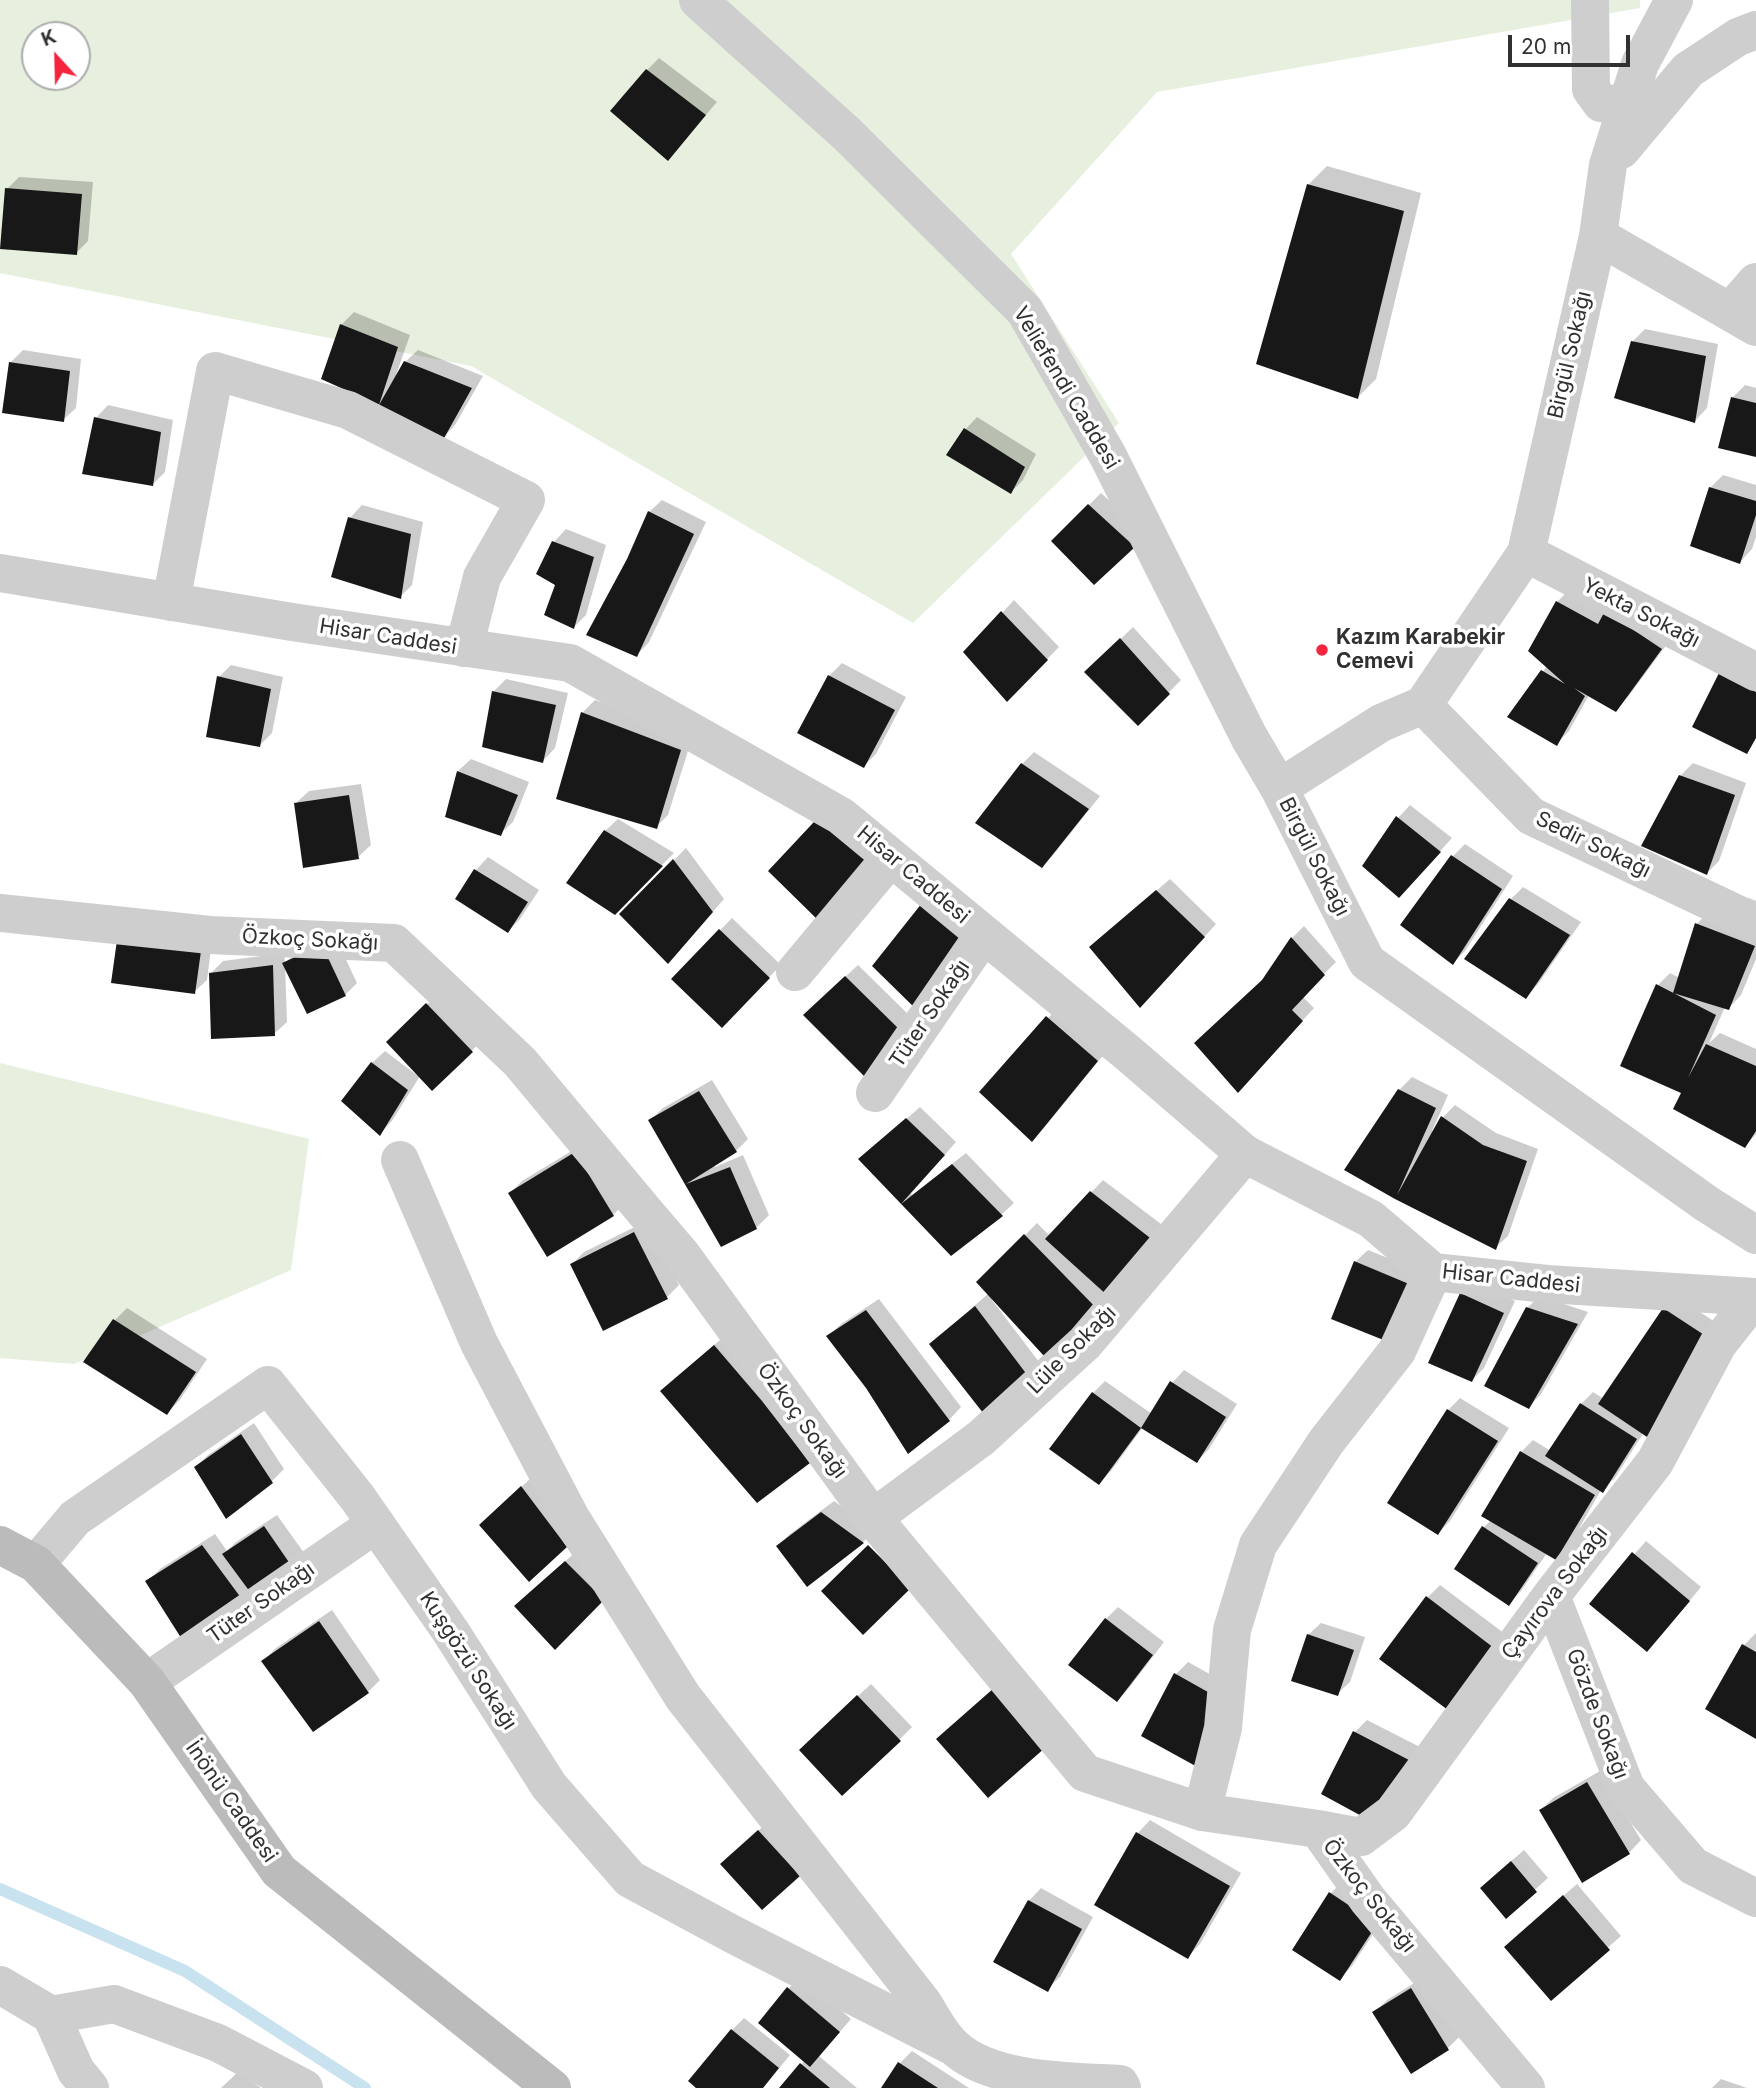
<!DOCTYPE html>
<meta charset="utf-8">
<style>
body{margin:0}
#map{position:relative;width:1756px;height:2088px;overflow:hidden;background:#fff;font-family:Inter,sans-serif}
canvas{display:block}
.north{position:absolute;left:21px;top:21px;width:70px;height:70px;box-sizing:border-box;background:#fff;border:2px solid #adadad;border-radius:50%;rotate:338deg;font-size:19px;font-weight:700;line-height:28px;text-align:center;color:#313131}
.north::after{content:'';display:block;margin:auto;width:24px;height:32px;background:#f5253d;clip-path:polygon(50% 0,100% 100%,50% 72%,0 100%)}
.scale{position:absolute;left:1508px;top:35px;width:122px;height:32px;box-sizing:border-box;border:4px solid #313131;border-top:0;padding-left:9px;font-size:21px;line-height:24px;white-space:nowrap;color:#313131;-webkit-text-stroke:5px #fff;paint-order:stroke}
</style>
<div id="map">
<canvas width="1756" height="2088"></canvas>
<div class="north">K</div>
<div class="scale">20 m</div>
</div>
<script>
const c = document.querySelector('canvas').getContext('2d');
c.lineJoin = 'round';
function fill(path, color) {
  c.fillStyle = color;
  c.fill(path, 'evenodd');
}
function stroke(path, color, width, dash) {
  c.strokeStyle = color;
  c.lineWidth = width;
  c.lineCap = dash ? 'butt' : 'round';
  c.setLineDash(dash || []);
  c.stroke(path);
}
function label(font, color, halo, rows, align = 'center') {
  c.font = font + ' Inter,sans-serif';
  c.lineWidth = 7;
  c.setLineDash([]);
  c.textBaseline = 'middle';
  c.strokeStyle = halo;
  c.fillStyle = color;
  for (const [text, x, y, turn = 0] of rows) {
    c.save();
    c.translate(x, y);
    c.rotate((+turn || 0) * Math.PI / 180);
    c.textAlign = isNaN(turn) ? turn : align;
    if (halo) c.strokeText(text, 0, 0);
    c.fillText(text, 0, 0);
    c.restore();
  }
}
fill(new Path2D(`
 M0,0H1640V8L1157,92L1011,254L1119,423L913,623L471,366L0,273ZM35,35H77V77H35Z
 M0,1063L309,1139L291,1270L74,1364L0,1358Z`), '#e7efde');
fill(new Path2D(`
 M659,58L717,102L668,159L647,70Z
 M1327,166L1421,193L1376,379L1358,397L1308,185Z
 M19,177L93,182L88,241L76,253L7,189Z
 M354,312L410,335L396,375H398L405,362L418,350L483,376L455,425L443,438L379,403L341,325Z
 M1645,329L1718,344L1707,408L1695,421L1632,342Z
 M23,350L81,359L76,408L63,420L10,363Z
 M1745,385L1756,388V456L1733,397Z
 M108,405L173,420L165,472L153,484L96,418Z
 M977,417L1036,454L1023,480L1011,492L965,430Z
 M1723,475L1756,485V537L1752,549L1740,562L1710,488Z
 M1101,493L1146,534L1134,546L1053,541Z
 M662,500L706,522L649,642L637,655L629,559L649,512Z
 M362,505L423,522L412,585L400,597L350,518Z
 M566,529L606,545L586,615L574,627L557,584L554,542Z
 M1569,590L1673,636L1628,697L1616,709L1589,695L1569,731L1557,743L1509,716L1547,666L1557,602Z
 M1014,600L1059,647L1008,699L1002,613Z
 M1133,627L1181,680L1138,724L1087,672Z
 M842,663L906,697L876,754L864,766L829,676Z
 M231,665L283,677L272,733L260,745L219,677Z
 M506,679L568,693L555,748L543,761L484,746L494,691Z
 M595,700L692,738L668,815L656,827L558,798L582,713Z
 M1034,752L1100,796L1054,854L1042,866L1022,764Z
 M471,759L529,782L513,822L500,834L448,816L458,771Z
 M1693,763L1746,783L1719,861L1707,873L1680,776Z
 M361,784L371,845L358,857L296,803L309,791Z
 M1410,805L1452,838L1411,883L1398,818Z
 M618,819L674,853L614,913L605,831Z
 M1465,844L1513,876L1465,951L1453,963L1402,924L1453,856Z
 M686,848L724,899L680,949L621,914Z
 M488,857L539,890L520,919L508,931L457,899L476,870Z
 M1170,879L1216,924L1152,994L1091,947Z
 M1523,887L1581,922L1538,984L1526,997L1511,899Z
 M1709,911L1756,929V959L1741,995L1729,1008L1725,1007L1709,1043L1720,1033L1756,1049V1134L1745,1146L1684,1092L1658,985L1670,973L1680,978L1697,924Z
 M732,918L781,965L722,1026L673,979Z
 M1304,926L1336,962L1302,996L1314,1008L1250,1078L1266,978L1292,938Z
 M213,933L207,980L194,992L120,934Z
 M334,934L357,983L345,995L285,964L287,1022L274,1034L211,973L223,961L284,953L285,963L297,951Z
 M858,965L913,1019L878,1064L817,1003Z
 M440,992L484,1039L432,1088L420,1076L392,1121L380,1133L372,1063L385,1051L418,1076L419,1075L400,1030Z
 M1060,1005L1109,1048L1044,1128L1032,1140L982,1091Z
 M1412,1077L1448,1095L1432,1131L1434,1132L1443,1117L1455,1105L1496,1133L1538,1149L1508,1236L1495,1248L1396,1198L1399,1090Z
 M712,1080L748,1139L736,1151L714,1165L715,1167L743,1155L769,1215L756,1228L721,1245L650,1120L663,1108Z
 M920,1107L956,1142L911,1193L912,1195L966,1153L1014,1203L1001,1215L951,1254L860,1160Z
 M588,1141L625,1203L613,1215L510,1193L522,1181Z
 M1103,1180L1165,1227L1056,1367L994,1298L992,1300L1039,1362L987,1415L944,1332L989,1293L979,1282L1037,1223L1050,1236Z
 M647,1221L679,1285L666,1298L572,1264L584,1252Z
 M1368,1250L1420,1271L1398,1327L1355,1262Z
 M1473,1282L1515,1301L1484,1368L1472,1380L1461,1294Z
 M1540,1296L1588,1312L1541,1394L1529,1407L1527,1308Z
 M1677,1297L1729,1331L1644,1432L1615,1478L1601,1490L1569,1546L1556,1558L1547,1553L1521,1591L1509,1604L1484,1527L1491,1520L1521,1452L1533,1440L1551,1451L1581,1404L1593,1392L1604,1399Z
 M879,1299L961,1407L949,1420L867,1387L828,1336L841,1324Z
 M127,1308L207,1359L179,1401L167,1413L86,1361L115,1320Z
 M727,1334L809,1462L675,1379Z
 M1184,1370L1237,1404L1209,1449L1197,1461L1143,1427L1111,1471L1099,1483L1093,1393L1105,1381L1152,1414L1172,1383Z
 M1460,1398L1509,1428L1450,1521L1438,1533L1448,1410Z
 M254,1423L284,1469L272,1481L227,1516L196,1467L208,1455Z
 M534,1475L565,1546L494,1513Z
 M834,1501L875,1530L863,1542L807,1584L778,1546L790,1534Z
 M277,1515L307,1557L246,1605L148,1581L160,1569L215,1534L227,1551L236,1542Z
 M1646,1541L1701,1587L1659,1638L1591,1604Z
 M578,1550L615,1586L529,1593Z
 M1440,1585L1505,1634L1460,1696L1428,1597Z
 M1118,1607L1164,1642L1129,1688L1117,1700L1106,1619Z
 M332,1610L380,1680L368,1692L263,1661L276,1648Z
 M1321,1623L1365,1637L1350,1682L1337,1694L1308,1635Z
 M1756,1633V1737L1744,1645Z
 M1188,1662L1226,1683L1213,1755L1176,1674Z
 M871,1684L912,1727L899,1740L813,1738Z
 M1367,1720L1420,1747L1368,1817L1323,1794L1355,1732Z
 M1600,1771L1641,1840L1629,1853L1541,1810L1553,1798Z
 M771,1819L799,1874L735,1852Z
 M1150,1820L1241,1873L1200,1944L1188,1957L1096,1904L1138,1833Z
 M1524,1850L1548,1878L1506,1916L1494,1876Z
 M1343,1881L1388,1911L1352,1966L1339,1979L1331,1893Z
 M1577,1884L1621,1936L1551,1998L1518,1935Z
 M1041,1888L1093,1917L1060,1977L1047,1989L1029,1901Z
 M801,1976L851,2019L819,2056L857,2088H781L805,2060L788,1989Z
 M1424,1977L1460,2036L1448,2048L1411,2072L1374,2013L1387,2000Z
 M744,2018L790,2055L763,2088H699L732,2030Z
 M912,2051L969,2088H883L900,2063Z
 M238,2072L261,2088H221Z
 M1721,2079L1747,2088H1712Z`), '#0003');
stroke(new Path2D(`
 M0,1889L185,1971L365,2088`), '#c9e2f0', 12);
fill(new Path2D(`
 M646,69L706,115L668,161L610,111Z
 M1307,184L1404,211L1358,399L1256,364Z
 M5,188L82,194L77,255L0,249Z
 M340,324L398,347L379,405L404,361L472,388L443,440L379,405L321,379Z
 M1631,341L1706,356L1695,423L1614,398Z
 M9,362L70,371L64,422L2,413Z
 M1731,397L1756,403V457L1718,448Z
 M94,417L161,432L153,486L82,474Z
 M964,428L1025,467L1011,494L946,455Z
 M1709,487L1756,501V515L1740,564L1690,546Z
 M1088,504L1135,547L1094,585L1051,541Z
 M648,511L694,534L637,657L586,635L627,559Z
 M348,517L411,534L401,599L331,577Z
 M552,541L594,557L574,629L544,615L555,585L536,574Z
 M1556,601L1598,624L1605,611L1662,649L1616,712L1574,688L1585,696L1557,746L1507,717L1541,670L1565,684L1528,651Z
 M1001,611L1048,660L1007,702L963,652Z
 M1120,638L1170,694L1138,726L1084,672Z
 M1719,673L1756,692V738L1747,754L1692,727Z
 M828,675L895,710L864,768L797,733Z
 M217,676L271,689L260,747L206,737Z
 M492,691L556,705L543,763L482,747Z
 M581,712L681,750L657,829L556,799Z
 M1021,763L1089,809L1042,868L975,823Z
 M457,771L518,795L501,836L445,817Z
 M1679,775L1735,795L1707,875L1641,846Z
 M349,795L359,859L303,868L294,803Z
 M827,808L877,859L821,923L768,871Z
 M1396,816L1441,852L1399,898L1362,866Z
 M604,830L663,866L615,915L566,883Z
 M1451,855L1502,889L1453,965L1400,925Z
 M673,859L713,912L668,964L619,914Z
 M474,869L528,902L508,933L455,899Z
 M1156,890L1205,937L1140,1008L1089,947Z
 M926,898L984,934L919,1012L872,966Z
 M1509,898L1570,935L1526,999L1464,959Z
 M1695,923L1755,946L1729,1010L1673,993Z
 M719,929L770,978L722,1028L671,979Z
 M118,933L202,944L195,994L111,983Z
 M1291,937L1325,975L1292,1010L1303,1021L1238,1093L1194,1043L1262,980Z
 M322,945L346,996L307,1014L282,963Z
 M273,965L275,1036L211,1039L209,973Z
 M845,976L902,1032L866,1078L803,1015Z
 M1656,984L1716,1015L1688,1078L1706,1044L1756,1066V1131L1745,1148L1673,1109L1681,1093L1620,1066Z
 M426,1003L473,1052L432,1091L386,1042Z
 M1046,1016L1098,1061L1032,1142L979,1092Z
 M371,1062L408,1090L380,1136L341,1101Z
 M1398,1089L1436,1108L1397,1195L1441,1116L1483,1145L1527,1161L1496,1250L1395,1199L1344,1170Z
 M699,1091L737,1152L686,1184L730,1167L757,1229L721,1247L648,1120Z
 M906,1118L945,1155L901,1204L952,1164L1003,1216L951,1256L858,1159Z
 M575,1152L614,1216L547,1257L508,1193Z
 M1090,1191L1154,1241L1108,1296L1045,1239Z
 M634,1232L668,1299L603,1331L570,1264Z
 M1024,1234L1106,1318L1056,1369L976,1282Z
 M1354,1261L1409,1284L1386,1341L1331,1319Z
 M1460,1293L1504,1313L1472,1382L1428,1363Z
 M975,1306L1028,1376L987,1418L929,1344Z
 M1526,1307L1578,1324L1529,1409L1484,1386Z
 M1663,1308L1718,1344L1653,1441L1598,1404Z
 M866,1310L950,1421L908,1454L866,1388L826,1336Z
 M113,1319L196,1372L167,1415L83,1362Z
 M714,1345L762,1401L810,1463L757,1503L660,1391Z
 M1170,1381L1226,1417L1197,1463L1141,1428Z
 M1092,1392L1141,1428L1099,1485L1049,1449Z
 M1580,1403L1637,1439L1603,1493L1545,1456Z
 M1447,1409L1498,1441L1438,1535L1387,1503Z
 M241,1434L273,1483L226,1519L194,1467Z
 M1520,1451L1595,1495L1556,1560L1481,1516Z
 M521,1486L567,1547L529,1582L479,1525Z
 M821,1512L864,1543L807,1587L776,1546Z
 M264,1526L295,1571L256,1600L222,1554Z
 M1482,1526L1538,1563L1509,1606L1454,1569Z
 M202,1545L247,1606L190,1652L145,1581Z
 M868,1545L911,1588L863,1635L821,1591Z
 M1632,1552L1690,1601L1647,1652L1589,1604Z
 M565,1561L604,1600L555,1650L514,1606Z
 M1426,1596L1494,1648L1448,1710L1379,1659Z
 M1105,1618L1153,1655L1117,1702L1068,1665Z
 M319,1621L369,1693L313,1732L261,1661Z
 M1307,1634L1354,1650L1338,1696L1291,1681Z
 M1742,1644L1756,1652V1739L1705,1709Z
 M1174,1673L1215,1696L1201,1769L1141,1736Z
 M994,1688L1046,1747L988,1798L936,1739Z
 M857,1695L901,1741L842,1796L799,1750Z
 M1353,1731L1409,1760L1367,1819L1321,1794Z
 M1587,1782L1630,1854L1582,1883L1539,1810Z
 M758,1830L800,1876L762,1910L720,1864Z
 M1136,1832L1230,1886L1188,1959L1094,1905Z
 M1511,1861L1537,1892L1506,1919L1480,1888Z
 M1329,1892L1377,1924L1340,1981L1292,1950Z
 M1563,1895L1610,1950L1551,2001L1504,1947Z
 M1028,1900L1082,1929L1048,1992L993,1962Z
 M787,1987L840,2032L810,2067L758,2023Z
 M1411,1988L1449,2050L1411,2074L1372,2012Z
 M731,2029L779,2068L763,2088H696L688,2081Z
 M898,2062L938,2088H881Z
 M800,2063L830,2088H779Z`), '#181818');
stroke(new Path2D(`
 M698,0L847,134L1025,311L1108,456L1249,737L1279,788
 M1590,0L1591,89L1601,103L1627,105
 M1674,0L1640,64L1608,165L1598,236L1526,553L1423,705L1381,723L1279,788L1367,962L1707,1204L1756,1235
 M1621,150L1688,70L1738,37L1756,30
 M1598,236L1756,327
 M1730,312L1756,282
 M1526,553L1756,672
 M0,573L292,622L570,663L841,816L1129,1054L1245,1154L1371,1219L1433,1272L1547,1284L1756,1297
 M171,602L215,371L348,410L526,500L482,577L464,648
 M1423,705L1531,816L1737,914L1756,921
 M0,913L210,935L394,943L520,1062L645,1212L681,1254L873,1518L1085,1773L1202,1812L1318,1829L1368,1900L1526,2088
 M795,972L891,857
 M875,1093L984,934
 M400,1160L479,1343L571,1518L683,1697L923,2003C932,2017 941,2036 954,2047C991,2082 1071,2081 1120,2084L1122,2088
 M873,1518L981,1438L1085,1343L1245,1154
 M36,1564L75,1518L268,1385L357,1497L451,1632L549,1786L630,1879L736,1936L952,2046
 M1551,1596L1626,1788L1693,1866L1756,1898
 M147,1682L376,1524
 M1202,1812L1223,1728L1232,1630L1258,1545L1326,1442L1397,1351L1433,1272
 M1318,1829L1361,1837L1393,1813L1551,1596L1655,1462L1718,1344L1755,1297
 M0,1985L51,2015L76,2071L90,2088
 M51,2015L114,2004L218,2043L304,2088`), '#cecece', 38);
stroke(new Path2D(`
 M0,1545L36,1564L147,1682L279,1871L552,2088`), '#bbb', 38);
for (const [x, y, r, color] of [
 [1322,650,7,"#f5253d"]
]) {
  const dot = new Path2D();
  dot.arc(x, y, r, 0, 2 * Math.PI);
  c.fillStyle = color;
  c.fill(dot);
  stroke(dot, '#fff', 2.5);
}
label('21px', '#313131', '#fff', [
 ["Birgül Sokağı",1570,355,-77],
 ["Veliefendi Caddesi",1066,388,59],
 ["Yekta Sokağı",1641,613,27],
 ["Hisar Caddesi",388,637,9],
 ["Sedir Sokağı",1593,845,26],
 ["Birgül Sokağı",1314,857,63],
 ["Hisar Caddesi",913,875,40],
 ["Özkoç Sokağı",310,940,3],
 ["Tüter Sokağı",930,1014,-56],
 ["Hisar Caddesi",1511,1279,6],
 ["Lüle Sokağı",1072,1350,-45],
 ["Özkoç Sokağı",802,1421,54],
 ["Çayırova Sokağı",1555,1593,-53],
 ["Tüter Sokağı",261,1603,-35],
 ["Kuşgözü Sokağı",468,1661,57],
 ["Gözde Sokağı",1597,1714,69],
 ["İnönü Caddesi",231,1802,55],
 ["Özkoç Sokağı",1369,1896,52]
]);
label('bold 21px', '#313131', '#fff', [
 ["Kazım Karabekir",1336,638],
 ["Cemevi",1336,662]
], 'left');
</script>
